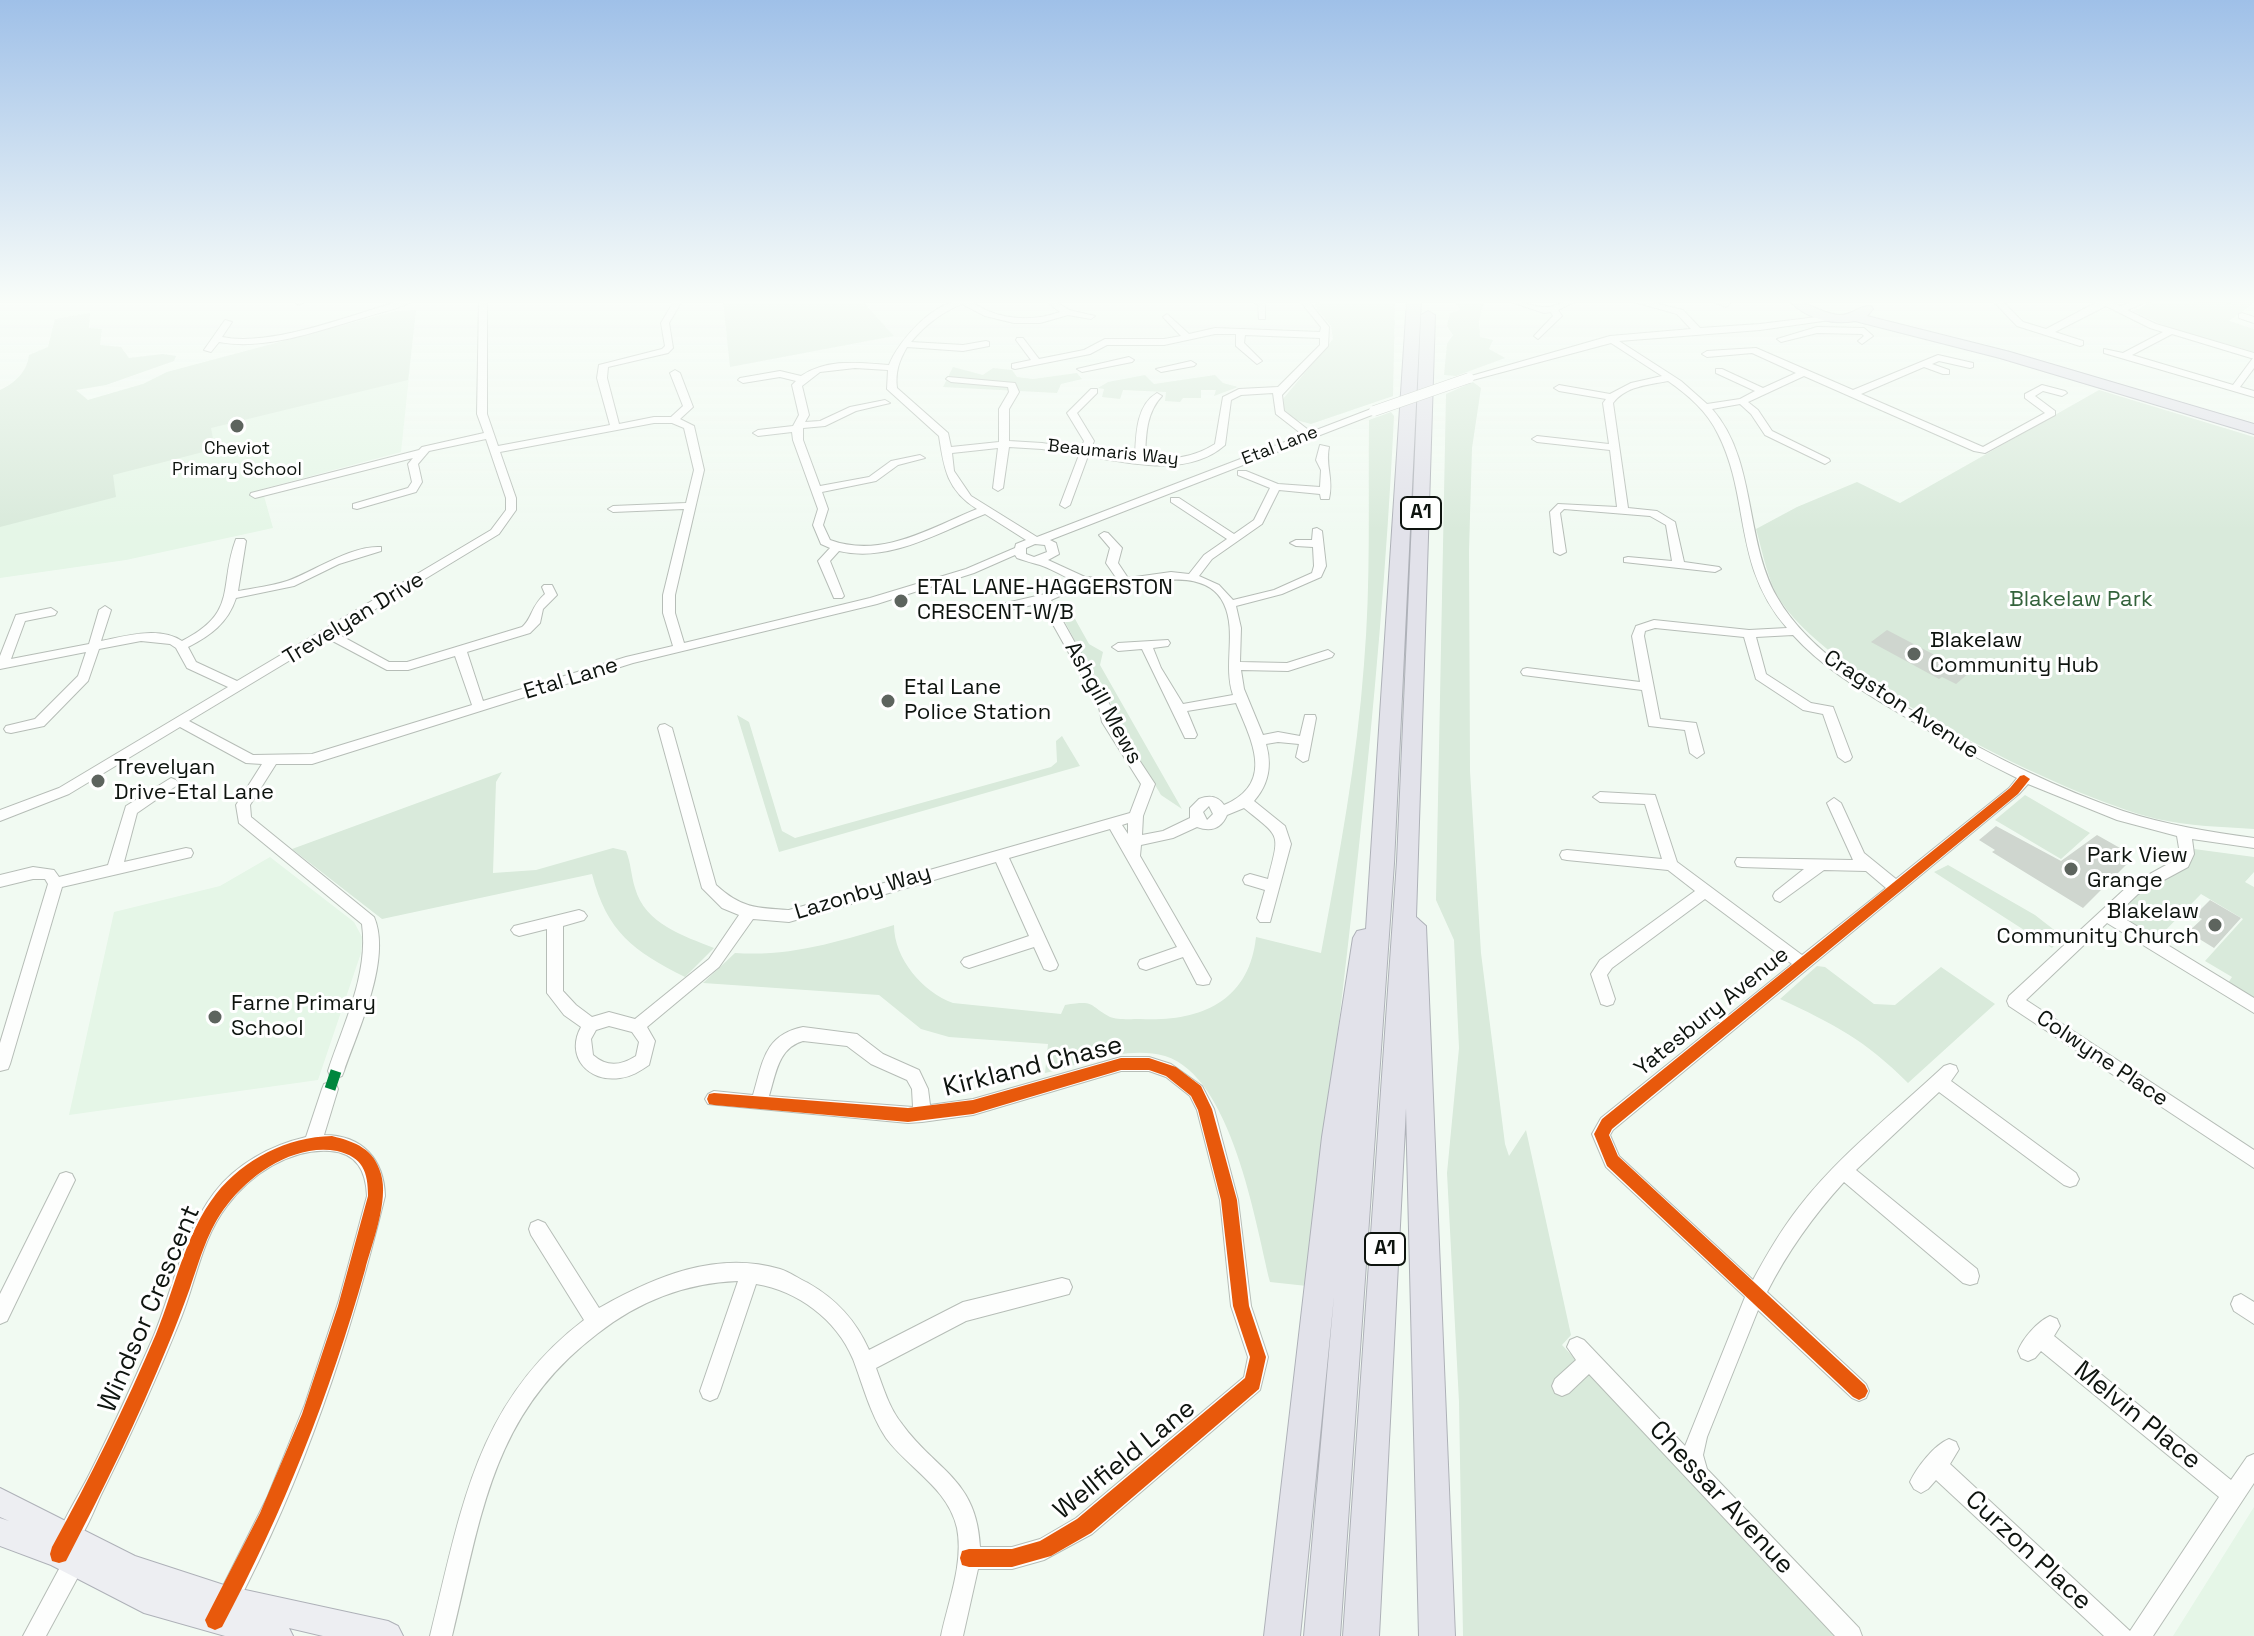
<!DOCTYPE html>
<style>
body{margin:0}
canvas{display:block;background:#f1faf2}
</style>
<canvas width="2254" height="1636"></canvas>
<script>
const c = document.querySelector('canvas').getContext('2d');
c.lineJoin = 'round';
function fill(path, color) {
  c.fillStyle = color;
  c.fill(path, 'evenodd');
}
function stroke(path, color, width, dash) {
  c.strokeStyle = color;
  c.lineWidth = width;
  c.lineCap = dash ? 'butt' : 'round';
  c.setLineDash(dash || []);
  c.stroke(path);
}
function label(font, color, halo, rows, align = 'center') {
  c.font = font + ' "Space Grotesk",sans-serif';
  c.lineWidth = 6;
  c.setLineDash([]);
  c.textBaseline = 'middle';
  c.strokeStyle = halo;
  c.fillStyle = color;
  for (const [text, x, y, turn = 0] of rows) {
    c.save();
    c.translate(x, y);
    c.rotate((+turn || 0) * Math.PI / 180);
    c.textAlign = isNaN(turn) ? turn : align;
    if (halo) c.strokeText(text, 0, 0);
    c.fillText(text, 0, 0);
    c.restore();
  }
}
fill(new Path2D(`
 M416,310L401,452L262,489L273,528L126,560L0,578V526L88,400L143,384L167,372L396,311Z
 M270,857L354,922L362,937L361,953L318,1080L69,1115L114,912L220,886Z
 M2254,1507V1636H2173Z`), '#e5f6e7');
fill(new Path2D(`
 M723,301H862L894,336L730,367Z
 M1323,301H1395L1393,396L1311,424L1296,420L1284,410L1283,399L1333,339L1331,326L1314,305Z
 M1455,301H1484L1479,321L1480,337L1493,340L1489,349L1505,358L1456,376L1444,375L1447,344L1453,335L1447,326L1450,313L1460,310Z
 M2155,301L2253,304L2229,321L2254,329V352L2171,329L2133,311Z
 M416,310L408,380L211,428L215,449L113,475L116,497L0,527V390C15,383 27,372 29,355L48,347L55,319L90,313L89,328L102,329L100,345L121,347L129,358L163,354L176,356L174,361L106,385L76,390L88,400L143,384L167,372L396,311Z
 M953,367L983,375L993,368L1012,370L1017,377L1033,379L1077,373L1082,379L1061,384L1057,393L943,387Z
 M1145,375L1154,384L1215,375L1223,383L1238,387L1214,396L1216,390H1201V398H1183L1180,402L1165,401L1166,392L1123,390L1120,399L1102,397L1104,389L1098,388L1108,382Z
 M1473,382L1481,388L1472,448L1469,551L1470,771L1481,953L1505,1144L1509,1156L1526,1130L1571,1335L1562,1345L1834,1636H1463L1459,1402L1447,1173L1459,1048L1454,940L1436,900L1446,394Z
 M2099,390L2254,437V829C2223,827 2188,826 2157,819C2063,796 1836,682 1782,603C1768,583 1763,553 1756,529L1797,507L1857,482L1900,503Z
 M1391,412L1394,416C1380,708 1342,997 1307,1286L1270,1282C1255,1221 1232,1077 1165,1056C1127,1045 1082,1064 1045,1073L1048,1044L949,1037L921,1029L879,995L703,983L735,953C792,957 840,941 894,925C894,959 923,992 953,1003L1061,1014L1065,1005C1097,1000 1087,1005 1110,1017C1117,1020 1132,1019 1140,1019C1200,1022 1249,1002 1256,937L1321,953C1339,857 1357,761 1364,664C1371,583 1368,501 1369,420Z
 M1065,601L1089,644L1103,652L1100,665L1182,809L1161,795L1115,718L1107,690L1090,669L1056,605Z
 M737,715L749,722L782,831L795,838L1051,767L1057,762L1056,741L1062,736L1080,766L779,852Z
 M502,772L496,782L493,873L536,870L613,848L626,851C631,863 631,875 635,888C645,924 684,936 714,948L685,977C633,951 607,932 592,874L382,919L292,849Z
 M2025,795L2090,833L2061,859L1995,820Z
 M2194,849L2254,857V872L2245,882L2254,887V998L2228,983L2232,977L2205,961L2243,919L2201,894L2156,940L2120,918L2116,911L2136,892L2189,864Z
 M1948,865L2035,915L2062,936L2052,948L1934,872Z
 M1817,966L1825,967L1874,1004L1895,1005L1941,967L1995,1004L1908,1083C1865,1040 1834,1024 1780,999Z`), '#d9eadb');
fill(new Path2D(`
 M1887,630L1969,673L1956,684L1942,677L1939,679L1871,642Z
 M1996,826L2061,861L2097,835L2120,848L2115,852L2130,861L2083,908L1992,852L1995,850L1979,840Z
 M2210,900L2241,918L2214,948L2188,932L2202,919L2195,915Z`), '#cfd6cf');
const minor = new Path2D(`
 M295,301H305L299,305Z
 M400,301H413C400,309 381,312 366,317C320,330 266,351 219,342L211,352L204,350L225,320L232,322L222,337C272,347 351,315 400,301Z
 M479,301H487V414L498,446L610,425L597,378L599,365L662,349L665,346L661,323L674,301H682L669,323L673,348L668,353L608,367L607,378L619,424L654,417H671L683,406L670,373L675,370L680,373L693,407L680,419L694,426L704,470L675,595V613L684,643L870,598L966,569L1015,548L1016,544L1026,540L985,514C939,532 890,563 839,551L830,561L844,596L842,598H834L818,561L830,548L821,544L813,525L818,509L793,440L792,432L758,436L753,433L758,430L793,426L799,415L792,385L796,381L780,377L743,383L738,380L740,378L780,371L801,376C828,358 859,363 889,365C899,340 936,298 966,301C973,302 981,308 988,311C1012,321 1037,320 1060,312L1047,302L1055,301L1069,310L1095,316L1091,319L1068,315L1040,323H1014L985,316L962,304C942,312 925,325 911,342L963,345L986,341L989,342V346L963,351L907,347C899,361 895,372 897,388L948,433L951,447L999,442V409L1009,392L1008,387L951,382L946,379L948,377L1015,383L1019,392L1009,409V441L1042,443L1081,449L1084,441L1067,413L1091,389H1097V393L1077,413L1094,441L1090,451L1135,457C1136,435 1136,405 1157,393L1162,396C1146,413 1146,435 1145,458C1171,460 1193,458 1215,444L1223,397L1239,389L1278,387L1320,345V338L1245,335L1244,343L1262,361L1257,364L1236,346V334H1215L1164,345H1107L1090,354L1015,369L1012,368V364L1031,360L1016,340L1017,338H1023L1039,359L1084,350L1105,339H1164L1181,336L1163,317L1167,314L1189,334L1215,328L1320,332L1321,327L1300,301H1308L1329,327L1328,346L1282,395L1284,411L1311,432L1371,409H1377V413L1050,540L1056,543L1059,554L1048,560L1085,577L1117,579L1106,563L1110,548L1099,535L1104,532L1108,533L1122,548L1118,563L1128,578L1171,572L1189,574L1204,555L1227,539L1171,502V498H1179L1234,534L1254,520L1270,488L1238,475V471H1246L1278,484L1320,487L1321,470L1316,460L1320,445L1329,447C1325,466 1334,479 1329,499H1321L1320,494L1279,490L1262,524L1212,559L1199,576L1219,585L1233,600L1274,590L1312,573L1314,566L1313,547L1296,546L1290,543L1296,540H1312L1313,529L1317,528L1322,531L1326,566L1321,577L1282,594L1236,606L1241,628L1240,662L1287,663L1328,650L1334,654L1332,657L1288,671L1241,670L1244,689L1263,735L1278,732L1300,736L1305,715H1315L1316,718L1308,760L1303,762L1296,757L1299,744L1278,742L1266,744C1272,765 1269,784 1254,801L1285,826L1291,844L1270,922H1260L1257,918L1265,890L1245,884L1243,880L1245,876L1250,874L1268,879C1280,832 1281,838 1244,808L1227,815C1221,829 1211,832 1197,827L1173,838L1141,845L1140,856L1211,979L1209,984L1203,985L1197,984L1183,957L1146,970L1140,968L1138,964L1140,960L1177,947L1110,829L1009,858L1058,965L1056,969L1050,971L1044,969L1034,947L969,968L964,966L961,962L964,958L1029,936L996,862L789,922L753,919L719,967L647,1027L655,1041L649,1065C640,1071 631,1077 620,1078C588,1083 565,1056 581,1027L564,1015L547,993V929L519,936L514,934L511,930L514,926L579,910L584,912L587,916L584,920L563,926V991L576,1005L592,1017L609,1012L635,1019L709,959L739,915L722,908L702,888L658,728L660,725L665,724L672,728L716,885C741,908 756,908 789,910L1130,813L1141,784L1102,722L1099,707L1041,603L997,613L991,609L993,606L1054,592L1060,596L1051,600L1111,707L1114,722L1155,784L1143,816L1142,835L1163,831L1190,818V808L1199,799C1209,795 1218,796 1224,805C1276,783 1251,740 1236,703L1187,711L1197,735L1195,738H1185L1142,649L1118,651L1112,647L1118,643L1168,640L1170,643L1168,646L1153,648L1161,668L1183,704L1233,695C1223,665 1237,632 1224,604C1203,559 1128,591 1091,586C1072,583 1058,571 1040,565C1033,563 1025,561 1017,558L1015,555L974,573L877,604L633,663L312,764H276L250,805L251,817L374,917C392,959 358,1030 344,1071L342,1076L336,1078L330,1076L328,1071C343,1025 369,974 362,924L239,823L236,805L262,764L246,763L180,727L69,794L0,821V810L59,788L228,687L187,668L176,648L170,644L141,641L99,649L88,681L44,726L11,733L6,732L4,729L6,726L35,719L78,676L86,652L0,669V656L16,615L51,608L57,612L55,615L25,621L11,659L89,644L99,610L105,606L111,610L101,641C126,636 159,626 182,641C239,612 218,587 236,539H244L246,541L238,591C254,588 272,586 287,581C315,571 351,545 381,547V551L339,564L294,586L236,598C228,623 210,636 188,647L196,662L237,681L491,530L506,510V498L486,439L429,451L418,464L422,482L416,492L357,509L353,508V504L408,488L412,482L408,464L413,458L255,498L250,495L251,493L419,450L422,447L484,433L477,414ZM855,368L888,370L887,389L939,436C944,469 947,490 977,509C930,528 882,559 830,540L823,525L828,509L822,492L876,481L898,465L925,458L920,455L891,461L869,477L820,486L803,440V428L825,426L856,411L890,403L885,400L850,407L820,421L805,422L809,415L802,386L820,372ZM1273,393L1276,414L1303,435L1037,537L971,496L954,471L952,453L998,448L993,488L998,491L1003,488L1009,447L1042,449L1079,455L1060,505L1065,508L1070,505L1088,456C1131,464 1189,477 1225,445L1231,400L1241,395ZM654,423H672L684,428L694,470L686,503L613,506L608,509L613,512L684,509L663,595V613L673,646L626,657L483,701L467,652L530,633L540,623L543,609L557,595L552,585H544L542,587L545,594C531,606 532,619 522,627L407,662H389L336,633L499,534L516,510V498L500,452ZM1035,544L1045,545L1047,552L1034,557L1026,554V548ZM327,638L387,670H408L455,656L472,705L312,754L253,755L189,721ZM1209,806L1213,814L1207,820L1203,812ZM1128,823V834L1122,825ZM609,1026L632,1032L639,1042L636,1056C620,1066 607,1067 593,1055L591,1039L596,1030Z
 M1252,301L1265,302V319H1259L1258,305Z
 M1508,301C1520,301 1540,309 1549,307C1559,305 1565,301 1576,301L1558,310L1562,316L1538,339L1534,336L1553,316L1551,312L1544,313Z
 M1631,301H1646L1683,310L1700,328L1760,324L1833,315L1834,317L1830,320L1760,330L1619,341L1681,381L1707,404L1740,399L1755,391L1716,373V369H1722L1763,388L1796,373L1752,353L1707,357L1702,354L1707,351L1756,348L1853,390L1938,355L1973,363V367L1970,368L1939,361L1932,364L1949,370V374H1943L1924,367L1861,394L1983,447L2045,413L2025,398V394L2042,385L2065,391L2067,393L2062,396L2043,391L2035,396L2055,411V415L1985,453L1974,451L1804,376L1748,402L1758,410L1772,431L1829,459L1830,461L1825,464L1765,435L1751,414L1740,404L1712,409C1757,460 1744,539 1777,597C1810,655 1879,692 1936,724C1997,758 2058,789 2123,811C2166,825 2210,832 2254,838V848L2192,839L2194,854L2188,867L2138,894L2117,914L2254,998V1013L2107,923L2026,1000L2254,1150V1168L2009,1006L2007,1001L2009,996L2128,886L2177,859L2180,854L2177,836L2117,820L2028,784L2019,794L1613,1130L1610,1135L1619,1156L1753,1280C1767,1254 1781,1230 1799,1207C1840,1154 1895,1112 1944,1066L1950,1064L1956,1066L1958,1071L1951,1081L2076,1173L2079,1179L2076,1185L2070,1187L2064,1185L1939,1092L1856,1170L1977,1269L1979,1276L1977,1283L1970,1285L1963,1283L1844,1182C1813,1216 1788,1251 1767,1292L1866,1384L1869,1391L1866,1398L1859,1401L1852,1398L1758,1310L1707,1437L1703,1455L1707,1469L1859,1628L1862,1636H1835L1589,1374L1569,1393L1562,1396L1555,1393L1552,1386L1555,1379L1576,1360L1567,1347L1570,1340L1577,1337L1584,1340L1685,1446L1745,1297L1606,1167L1592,1134L1601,1118L1792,964L1705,899L1612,968L1607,975L1615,999L1613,1004L1607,1006L1601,1004L1591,974L1600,960L1695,891L1668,870L1567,860L1562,859L1560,855L1562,851L1567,850L1662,859L1645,804L1600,802L1593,797L1600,792L1655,795L1677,862L1802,955L1886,888L1866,871L1824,870L1780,902L1775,900L1773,896L1775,892L1804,869L1742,867L1737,866L1735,862L1737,858L1853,860L1827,803L1834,798L1841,803L1864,853L1896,879L2009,788L2017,778C1974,757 1933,734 1892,709C1857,688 1821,666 1793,635L1756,637L1766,674L1811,703L1833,707L1852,757L1850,760L1845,762L1838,757L1823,714L1803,710L1756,679L1744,637L1655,628L1645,631L1644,636L1660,719L1696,723L1704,753L1697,758L1690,753L1685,730L1649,726L1642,690L1523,675L1521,672L1523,669L1527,668L1640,682L1632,636L1636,626L1654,620L1749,630L1787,628C1732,565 1751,499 1718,434C1707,411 1688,395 1668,381C1648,385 1626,386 1613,403L1628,508L1657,511L1675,522L1684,562L1719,567L1721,569L1715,572L1624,562V558L1628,557L1672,561L1666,525L1650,516L1564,509L1560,513L1566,552L1560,555L1554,552L1550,512L1558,504L1617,507L1610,450L1537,442L1532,439L1537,436L1609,444L1603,403L1606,399L1559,391L1554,388L1559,385L1610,394L1631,383L1662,376L1611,343L1469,381L1464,378L1610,336L1691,329L1677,314Z
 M1712,301H1725L1730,304L1726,307Z
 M1993,301H2002L2023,322L2046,329L2099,301H2111L2120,306L2136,301H2149L2127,310L2156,324L2254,353V368L2240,387L2254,391V397L2104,353V349L2123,353L2163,332L2150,328L2106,306L2055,332L2083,341V345L2080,346L2017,326ZM2172,334L2251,358H2253L2233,385L2132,355Z
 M2242,313L2254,317V323L2239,318V314Z
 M1817,327L1864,328L1873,336L1862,344L1858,341L1864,336L1862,334L1817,333L1781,342L1777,339Z
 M1129,357L1134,360L1132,362L1082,372L1077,369Z
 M1191,361L1196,364L1194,366L1161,372L1156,369Z
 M171,778L176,780L178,783L176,786L137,813L124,862L186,848L191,849L193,853L191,857L62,887L10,1064L8,1069L0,1071V1043L48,884L45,879H33L0,887V875L33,867L54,870L59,877L108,865L126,806Z
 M803,1027L857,1034L883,1054L919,1070L928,1089L930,1105L973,1099L1121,1057H1149L1171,1064L1202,1086L1214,1109L1238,1200L1251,1306L1268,1357L1260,1390L1092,1534L1044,1560L1012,1569H978L963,1636H941C948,1602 964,1563 957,1528C948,1488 909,1469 886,1438C870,1414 863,1385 853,1359C836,1319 798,1291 756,1284L720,1391L717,1398L710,1401L703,1398L700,1391L738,1281C685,1283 639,1301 597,1334C491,1415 482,1515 452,1636H430C461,1512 475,1403 584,1320L531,1235L529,1229L531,1223L538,1220L545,1223L599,1308C654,1277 716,1250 780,1269C790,1272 799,1279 808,1283C836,1299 856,1320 869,1350L963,1302L1062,1278L1069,1280L1072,1287L1069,1294L966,1321L876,1368C883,1387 889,1408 902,1424C936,1471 977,1479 980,1547H1012L1040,1539L1076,1518L1244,1377L1248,1357L1231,1306L1220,1200L1197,1110L1190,1096L1166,1077L1149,1071H1121L973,1115L922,1122L908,1123L708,1104L705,1099L708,1094L714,1091L753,1095C763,1062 764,1035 803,1027ZM803,1041L847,1046L871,1064L907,1080L912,1089L913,1107L769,1096C776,1074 778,1048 803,1041Z
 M330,1082L336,1084L338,1089L324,1135C363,1135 384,1160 385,1196C350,1340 304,1478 234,1610L226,1613L218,1610L215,1602L267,1498L305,1404L339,1300L367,1196C366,1171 357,1153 330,1151C290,1148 250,1175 227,1206C202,1238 196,1281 181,1318C157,1378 130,1437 101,1495C94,1510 82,1544 67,1550L59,1547L56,1539C65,1516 79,1495 90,1473C112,1429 132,1385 152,1340C172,1293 182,1235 214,1193C236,1164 271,1145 306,1137L322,1089L324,1084Z
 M66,1172L72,1174L75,1180L7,1321L0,1324V1294L60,1174Z
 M2241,1294L2254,1302V1324L2234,1311L2231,1304L2234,1297Z
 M2050,1316L2057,1319L2060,1326L2054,1336L2231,1480L2247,1457L2254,1454V1483L2153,1636H2104L1936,1480L1928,1489L1921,1493L1914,1489L1910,1482C1917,1467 1934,1445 1949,1439L1956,1442L1959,1449L1950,1464L2130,1631L2219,1497L2041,1351L2035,1358L2028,1361L2021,1358L2018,1351C2023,1338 2037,1322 2050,1316Z
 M74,1553L82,1556L85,1564L46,1636H23L66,1556Z`);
const major = new Path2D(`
 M0,1488L135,1556L227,1586L388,1621L398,1626L403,1636H323L289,1628L293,1636H225L144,1613L51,1565L0,1546V1518L9,1521L0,1517Z`);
const highway = new Path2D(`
 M1407,301H1421L1394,863L1340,1636H1304L1334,1296L1300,1636H1264L1322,1137L1353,938L1357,931L1366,929Z
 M1790,301C1809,301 1821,314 1840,315C1853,315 1859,305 1871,306L1873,309L1867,316L2010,352L2254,424V434L2000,358L1855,321C1832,325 1806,319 1790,301Z
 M1428,311L1435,315L1416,917L1426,926L1455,1636H1419L1406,1108L1379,1636H1343L1397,861L1421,315Z`);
stroke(minor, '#b6bdb7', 2);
stroke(major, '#aeb1b8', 2);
stroke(highway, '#aeb1b8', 2);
fill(minor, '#fdfefd');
fill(major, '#edeef2');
fill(highway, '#e2e2ea');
const minorBridge = new Path2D(`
 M1374,411L1469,378`);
stroke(minorBridge, '#b6bdb7', 11, []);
stroke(minorBridge, '#fdfefd', 10);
stroke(new Path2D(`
 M330,1089L336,1071`), '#00873e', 11, [22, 11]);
fill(new Path2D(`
 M2024,775L2030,779L2018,794L1612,1129L1609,1135L1618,1156L1865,1385L1868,1391L1865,1397L1859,1400L1853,1397L1607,1166L1594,1134L1602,1119L2010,788L2020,776Z
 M1121,1058H1149L1176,1067L1201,1086L1212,1109L1237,1200L1249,1306L1266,1357L1259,1389L1091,1533L1051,1556L1012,1567H969L962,1565L960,1558L962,1551L969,1549H1012L1040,1541L1077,1519L1245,1378L1250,1357L1233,1306L1221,1200L1198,1110L1191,1096L1166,1076L1149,1070H1121L973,1114L908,1122L714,1105L709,1104L707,1099L709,1094L714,1093L908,1108L973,1100Z
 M332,1136C356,1142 374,1149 381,1174C389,1201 372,1243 365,1270C330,1394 283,1513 222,1627L215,1630L208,1627L205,1620L260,1513L302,1414L338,1306L368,1196C368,1172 363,1157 337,1151C296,1143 251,1173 227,1205C208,1229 200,1259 190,1288C183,1307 176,1326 168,1345C138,1419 103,1490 66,1561L59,1563L52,1561L50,1554L52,1547C90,1478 125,1407 156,1334C175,1288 185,1234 216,1194C244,1159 287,1137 332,1136Z`), '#e8590c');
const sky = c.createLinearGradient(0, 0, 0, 530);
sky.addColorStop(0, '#9fc0e8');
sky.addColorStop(0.57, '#f9fdf9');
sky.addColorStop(1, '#f9fdf900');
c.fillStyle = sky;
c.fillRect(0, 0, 2254, 530);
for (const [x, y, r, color] of [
 [237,426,8,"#5d645e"],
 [901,601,8,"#5d645e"],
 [1914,654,8,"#5d645e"],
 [888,701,8,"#5d645e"],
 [98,781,8,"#5d645e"],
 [2071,869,8,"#5d645e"],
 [2215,925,8,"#5d645e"],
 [215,1017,8,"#5d645e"]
]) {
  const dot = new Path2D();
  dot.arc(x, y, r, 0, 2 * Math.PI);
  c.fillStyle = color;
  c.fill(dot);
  stroke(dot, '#fff', 3);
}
label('18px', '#0e140f', '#fff', [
 ["Etal Lane",1280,446,-21],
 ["Beaumaris Way",1113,453,6]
]);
label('18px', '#0e140f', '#fff', [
 ["Cheviot",237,449],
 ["Primary School",237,470]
]);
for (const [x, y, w] of [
 [1421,513,40],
 [1385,1249,40]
]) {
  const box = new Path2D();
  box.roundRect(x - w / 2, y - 16, w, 32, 6);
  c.fillStyle = '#fff';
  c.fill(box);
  stroke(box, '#0e140f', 2);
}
label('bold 20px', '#0e140f', null, [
 ["A1",1421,513],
 ["A1",1385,1249]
]);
label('22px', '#0e140f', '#fff', [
 ["ETAL LANE-HAGGERSTON",917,588],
 ["CRESCENT-W/B",917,613],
 ["Blakelaw",1930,641],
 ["Community Hub",1930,666],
 ["Etal Lane",904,688],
 ["Police Station",904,713],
 ["Trevelyan",114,768],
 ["Drive-Etal Lane",114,793],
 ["Park View",2087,856],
 ["Grange",2087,881],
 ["Blakelaw",2199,912,"right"],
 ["Community Church",2199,937,"right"],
 ["Farne Primary",231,1004],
 ["School",231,1029]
], 'left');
label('22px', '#34633c', '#fff', [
 ["Blakelaw Park",2081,600]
]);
label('22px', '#0e140f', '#fff', [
 ["Trevelyan Drive",354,619,-31],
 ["Etal Lane",571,679,-17],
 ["Ashgill Mews",1103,703,61],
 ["Cragston Avenue",1901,705,33],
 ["Lazonby Way",863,893,-17],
 ["Yatesbury Avenue",1712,1012,-39],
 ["Colwyne Place",2102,1059,34]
]);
label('26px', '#0e140f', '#fff', [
 ["Kirkland Chase",1033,1067,-14],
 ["Windsor Crescent",150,1309,-67],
 ["Melvin Place",2137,1416,39],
 ["Wellfield Lane",1125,1460,-39],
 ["Chessar Avenue",1721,1498,47],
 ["Curzon Place",2028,1551,43]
]);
</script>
